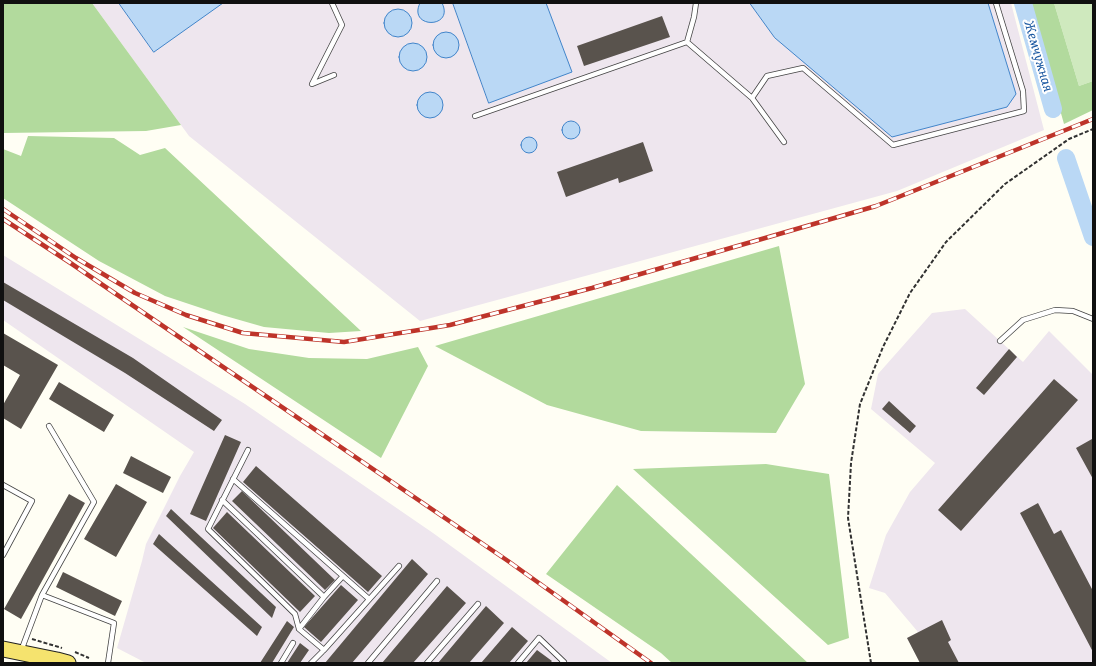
<!DOCTYPE html>
<meta charset="utf-8">
<style>
body{margin:0}
#map{position:relative;width:1096px;height:666px;overflow:hidden;background:#fffef4;font-family:Literata,serif}
canvas{display:block}
.frame{position:absolute;inset:0;border:4px solid #101010;pointer-events:none}
</style>
<div id="map">
<canvas width="1096" height="666"></canvas>
<div class="frame"></div>
</div>
<script>
const c = document.querySelector('canvas').getContext('2d');
c.lineJoin = 'round';
function fill(path, color) {
  c.fillStyle = color;
  c.fill(path, 'evenodd');
}
function stroke(path, color, width, dash) {
  c.strokeStyle = color;
  c.lineWidth = width;
  c.lineCap = dash ? 'butt' : 'round';
  c.setLineDash(dash || []);
  c.stroke(path);
}
function label(font, color, halo, rows, align = 'center') {
  c.font = font + ' Literata,serif';
  c.lineWidth = 4;
  c.setLineDash([]);
  c.textBaseline = 'middle';
  c.strokeStyle = halo;
  c.fillStyle = color;
  for (const [text, x, y, turn = 0] of rows) {
    c.save();
    c.translate(x, y);
    c.rotate((+turn || 0) * Math.PI / 180);
    c.textAlign = isNaN(turn) ? turn : align;
    if (halo) c.strokeText(text, 0, 0);
    c.fillText(text, 0, 0);
    c.restore();
  }
}
fill(new Path2D(`
 M92,3H1011L1044,130L897,191L420,321L189,136Z
 M3,255L245,404L433,533L612,663H146L117,648L142,561L146,544L180,476L194,452L3,320Z
 M965,309L1023,362L1049,331L1093,375V663H920L907,638L918,632L885,593L869,588L886,535L910,492L935,463L871,409L878,374L932,313Z`), '#eee6ee');
fill(new Path2D(`
 M1054,3H1093V81L1079,86Z`), '#cfe9be');
fill(new Path2D(`
 M3,3H92L181,125L146,131L3,133Z
 M1030,3H1054L1079,86L1093,81V110L1064,124Z
 M28,136L114,138L140,155L165,148L361,331L329,333L264,327L222,315L165,296L99,261L3,198V149L21,156Z
 M779,246L805,384L776,433L641,431L547,405L435,346Z
 M183,327L249,349L309,358L367,359L418,347L428,366L381,458Z
 M766,464L829,474L849,638L828,645L633,469Z
 M617,485L808,663H672L661,653L546,574Z`), '#b2da9d');
const water = new Path2D(`
 M119,3H223L154,52Z
 M420,3H442C455,29 407,29 420,3Z
 M453,3H546L572,72L489,103Z
 M750,3H988L1016,94L1007,107L892,137L775,38Z
 M384 23a14 14 0 1 1 28 0a14 14 0 1 1-28 0Z
 M433 45a13 13 0 1 1 26 0a13 13 0 1 1-26 0Z
 M399 57a14 14 0 1 1 28 0a14 14 0 1 1-28 0Z
 M417 105a13 13 0 1 1 26 0a13 13 0 1 1-26 0Z
 M562 130a9 9 0 1 1 18 0a9 9 0 1 1-18 0Z
 M521 145a8 8 0 1 1 16 0a8 8 0 1 1-16 0Z`);
fill(water, '#bad8f5');
stroke(water, '#4285ca', 1);
stroke(new Path2D(`
 M1023,3L1053,109
 M1066,158L1093,237`), '#bad8f5', 18);
fill(new Path2D(`
 M662,16L670,37L584,66L577,46Z
 M643,142L653,171L619,183L618,178L566,197L557,172Z
 M3,282L133,358L222,420L214,431L125,373L3,300Z
 M3,333L58,365L21,429L3,418V405L20,375L3,365Z
 M1009,349L1017,357L984,395L976,388Z
 M1054,379L1078,400L961,531L938,510Z
 M59,382L114,415L104,432L49,399Z
 M889,401L916,426L910,433L882,409Z
 M225,435L241,442L206,521L190,514Z
 M1092,439L1093,440V479L1076,448Z
 M131,456L171,477L163,493L123,473Z
 M256,466L382,576L368,592L243,482Z
 M116,484L147,502L116,557L84,539Z
 M242,491L335,580L325,590L232,501Z
 M69,494L85,503L21,619L4,609Z
 M1038,503L1054,534L1061,530L1093,591V652L1020,513Z
 M171,509L276,607L272,618L166,516Z
 M227,512L315,596L300,612L213,528Z
 M159,534L262,627L257,636L153,544Z
 M412,559L428,574L352,663H325Z
 M63,572L122,601L115,616L56,587Z
 M341,585L358,600L321,642L304,627Z
 M447,586L466,603L413,663H382Z
 M486,606L504,623L469,663H438Z
 M942,620L951,640L948,642L959,663H920L907,638Z
 M287,621L294,627L272,663H260Z
 M512,627L528,641L509,663H481Z
 M300,643L309,650L300,663H287Z
 M537,650L552,661L550,663H526Z`), '#59534d');
const service = new Path2D(`
 M332,3L342,25L312,84L334,75
 M687,42L752,98L767,76L803,68L893,145L1024,111L1023,91L996,3
 M752,98L784,142
 M475,116L687,42L694,17L696,3
 M1000,341L1023,320L1055,310L1073,311L1093,319
 M248,450L208,529L295,614L299,629L324,650L311,663
 M233,479L369,599
 M3,485L32,501L3,555
 M222,500L324,597L299,629
 M42,595L94,502L49,426
 M324,597L343,576
 M324,650L399,566
 M21,651L42,595L114,623L108,663
 M281,663L293,643
 M368,663L437,581
 M427,663L478,604
 M518,663L539,638L564,662L562,663`);
const primary = new Path2D(`
 M3,649L57,660L68,663`);
stroke(service, '#434343', 6);
stroke(primary, '#212121', 17);
stroke(new Path2D(`
 M32,639L62,648
 M75,652L89,658
 M871,663L848,518L851,463L860,404L883,347L910,293L946,242L1005,184L1069,139L1093,129`), '#323232', 2, [4, 2]);
stroke(service, '#fff', 4.5);
stroke(primary, '#f5e36e', 15);
const rail = new Path2D(`
 M3,209L76,258L135,293L186,315L243,333L344,342L450,325L592,288L876,206L1093,119
 M3,219L69,262L508,561L651,663`);
stroke(rail, '#be342a', 4.5);
stroke(rail, '#fff', 3, [9]);
label('italic 13px', '#1b58a1', '#fff', [
 ["Жемчужная",1038,56,74]
]);
</script>
